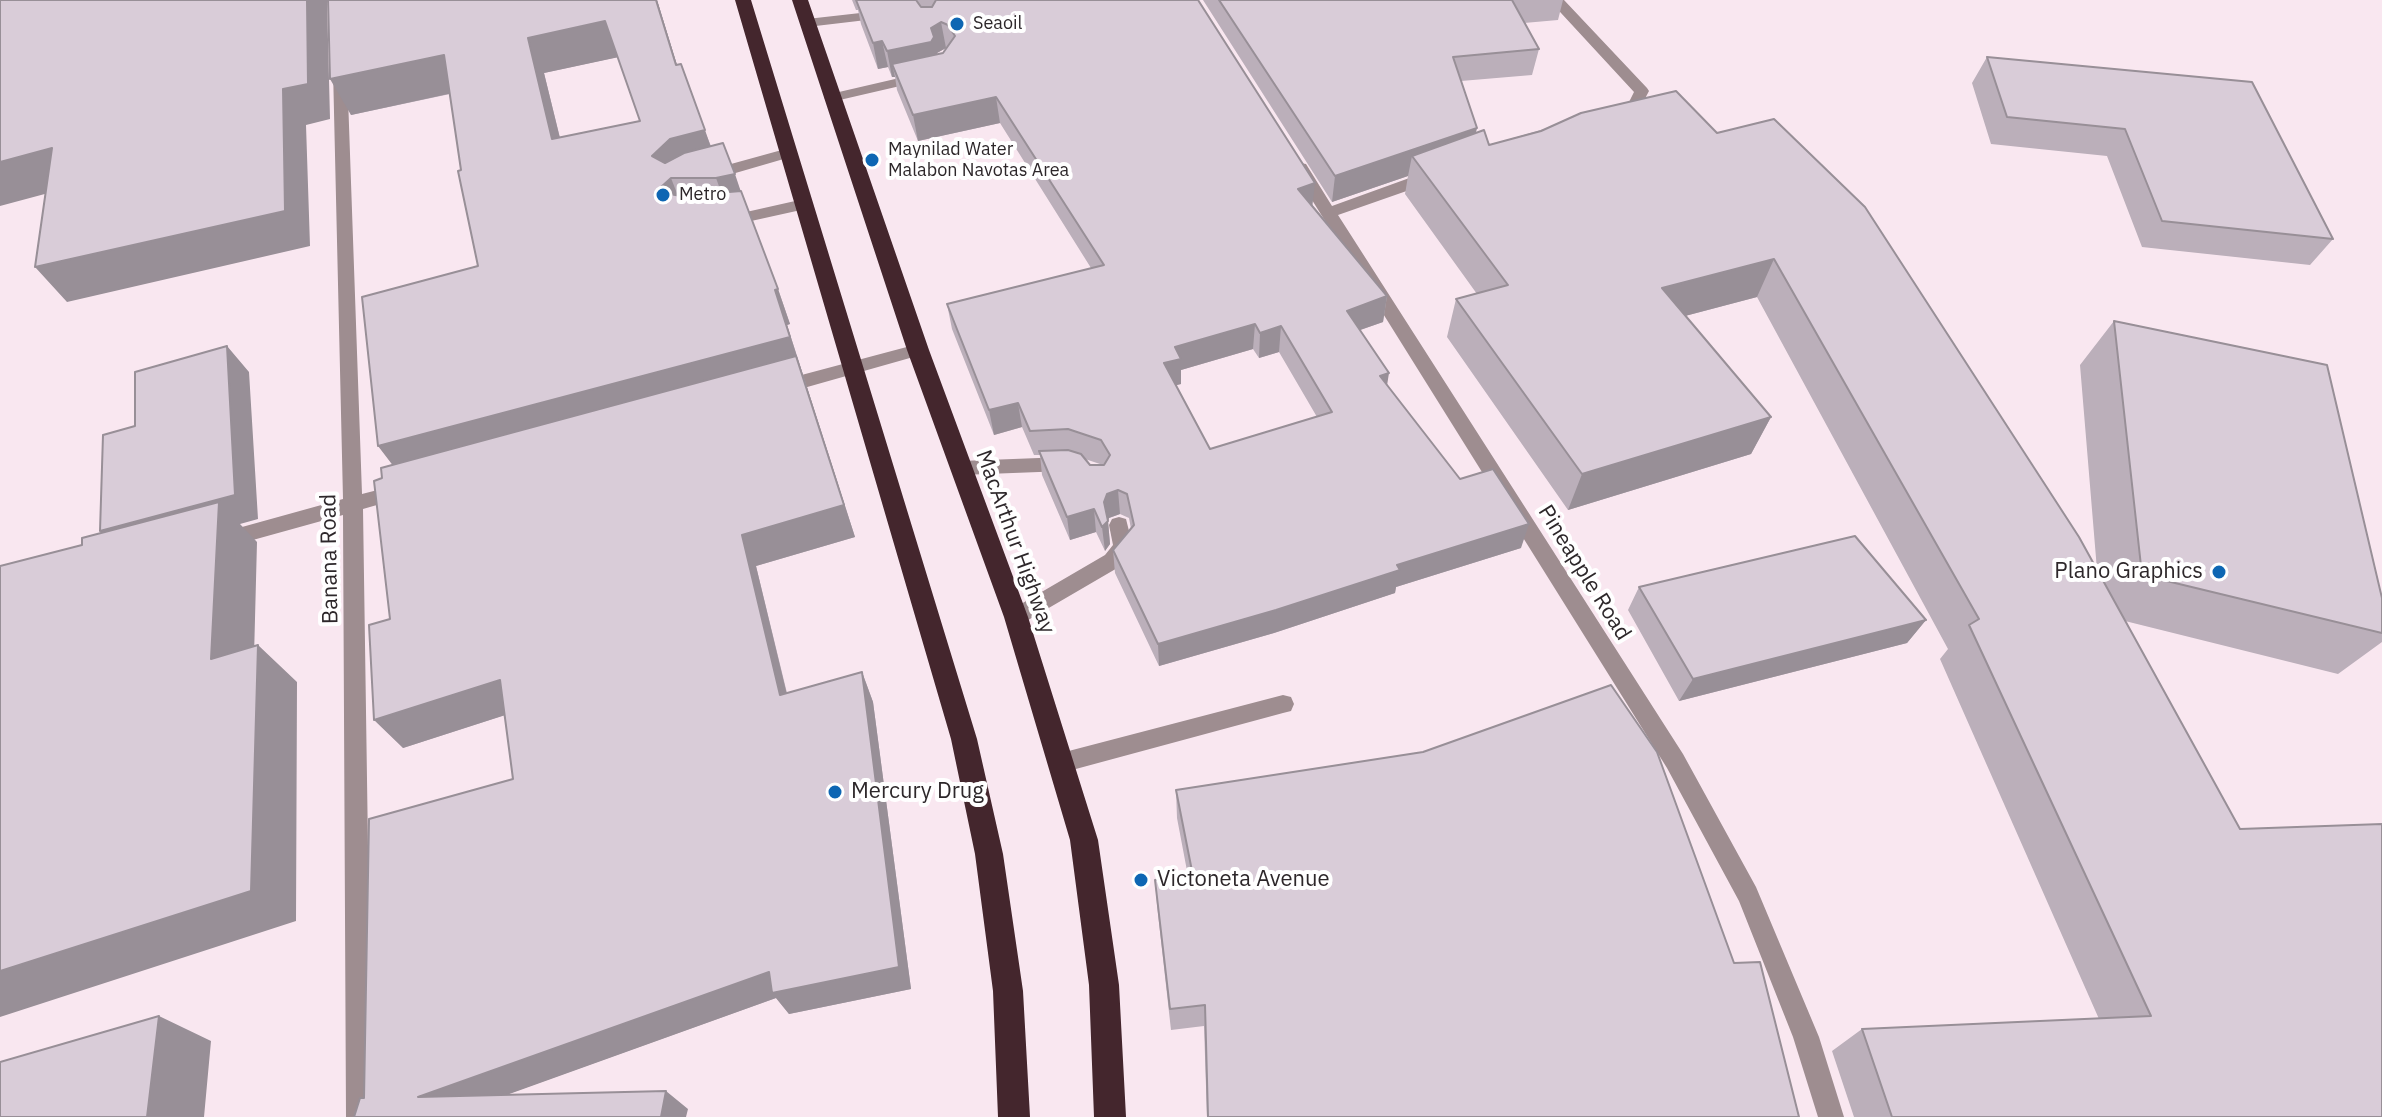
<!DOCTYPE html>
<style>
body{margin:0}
canvas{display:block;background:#f9e7f0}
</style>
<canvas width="2382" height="1117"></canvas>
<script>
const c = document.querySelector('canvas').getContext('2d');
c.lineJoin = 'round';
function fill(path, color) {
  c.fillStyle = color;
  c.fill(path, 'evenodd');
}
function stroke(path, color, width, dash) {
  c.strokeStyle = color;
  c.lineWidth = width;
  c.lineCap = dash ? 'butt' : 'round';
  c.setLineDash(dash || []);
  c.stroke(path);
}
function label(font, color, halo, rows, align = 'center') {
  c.font = font + ' "IBM Plex Sans",sans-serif';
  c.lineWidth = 8;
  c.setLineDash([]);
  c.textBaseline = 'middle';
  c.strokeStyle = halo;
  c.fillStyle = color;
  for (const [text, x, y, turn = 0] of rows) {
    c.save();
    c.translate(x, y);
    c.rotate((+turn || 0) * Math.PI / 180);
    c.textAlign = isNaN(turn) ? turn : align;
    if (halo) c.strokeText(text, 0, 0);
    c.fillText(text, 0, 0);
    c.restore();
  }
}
fill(new Path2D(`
 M1549,0H1564L1647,88L1649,91L1640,108L1617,116L1612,114V108L1629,102L1634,92Z
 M887,10L892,11V17L807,27L800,23L807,19Z
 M340,65L347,69L362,494L401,484L408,486L411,491L408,496L363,509L372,1117H346L343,515L224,548L217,546L214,540L217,534L224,532L343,499L333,69Z
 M921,73L928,77L926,80L831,102L824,98L826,95Z
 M789,148L797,153L794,156L708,181L700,176L702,172Z
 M1300,163L1306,164L1332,206L1426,172L1432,171L1440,176L1438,180L1338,215L1683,754L1756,887L1819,1037L1844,1117H1818L1793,1037L1739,901L1667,768L1292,168Z
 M804,199L810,200V208L724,227L716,222L724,217Z
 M918,344L927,350L924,354L779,395L770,388L779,381Z
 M1065,457L1074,464L1065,471L961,475L951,468L961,461Z
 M1119,517L1126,519L1133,547L1119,567L1023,623L1016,626L1009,623L1006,617L1009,611L1105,555L1113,545L1109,525L1112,519Z
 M1283,695L1291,697L1294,704L1291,711L1283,713L1061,773L1053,770L1050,763L1053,756L1061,753Z`), '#9e8d90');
fill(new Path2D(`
 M735,0H751L977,739L1003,854L1023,991L1030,1117H998L993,991L975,854L951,739Z
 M792,0H808L929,350L1028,617L1098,840L1119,985L1126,1117H1094L1089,985L1070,840L1004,617L907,350Z`), '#44262d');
fill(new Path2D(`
 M328,0H657L677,65L711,146L741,191L778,289L790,324L787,325L855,537L756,566L787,693L862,672L873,702L911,989L789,1014L776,998L505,1095L688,1109L364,1098L513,779L505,715L403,748L390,619L382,478L392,465L478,266L461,170L450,94L351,115ZM618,57L640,121L560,138L544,73Z
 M852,0H1198L1313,206L1387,296L1383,322L1360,330L1387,385L1460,479L1521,548L1396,587L1395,593L1274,633L1159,666L1115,573L1113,550L1131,529L1129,518L1120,514L1109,518L1108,521L1110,544L1105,551L1096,532L1070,540L1042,475L1040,455H1034L1022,427L994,435L952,329L947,304L1091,268L1000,123L918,141L897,90L895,77H892L888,67L878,69L861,24L858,10H856ZM946,48L943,53L937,55V53ZM1253,349L1259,358L1279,352L1317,417L1210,449L1176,385L1181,384V370ZM1085,459L1103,465H1090Z
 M1203,0H1563L1558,20L1524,23L1539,49L1532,75L1461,81L1475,134L1489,145L1676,91L2097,570L2080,365L2114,321L2382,598V642L2338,674L2125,621L2382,1117H1854L1832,1051L1862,1029L2099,1019L1940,659L1948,649L1757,297L1685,316L1771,417L1751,454L1568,510L1447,337L1456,299L1477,294L1405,194L1408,176L1332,202Z
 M1987,57L2333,239L2310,265L2142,247L2107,156L1991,144L1972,83Z
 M1639,587L1926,620L1907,643L1679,701L1628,610Z
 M1176,790L1734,963L1799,1117H1207L1204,1026L1171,1030L1157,905L1155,880L1188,876L1177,818Z`), '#bbafba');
fill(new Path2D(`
 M307,0H327L330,119L306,125L310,246L67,302L35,267Z
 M656,0H657L688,101L676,65Z
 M605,21L619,57L544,73L569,175L552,139L528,38Z
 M941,22L946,48L937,53L938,63L892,64L895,77H892L887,51Z
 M882,41L888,67L878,69L873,43Z
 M444,55L462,91L351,115L330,79Z
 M996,97L1000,123L918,141L913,115Z
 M1477,128L1471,154L1412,156L1408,176L1332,202L1335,176Z
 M705,130L717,165L671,178L685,214L674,223L660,188L652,156L670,139Z
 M52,148L82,184L0,206V162Z
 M735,174L747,210L729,214L716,178Z
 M1315,183L1312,209L1298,189Z
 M1774,259L1757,297L1647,326L1662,288Z
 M778,289L790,324L787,325L855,537L756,566L794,724L780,695L742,535L404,480L378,446Z
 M1387,296L1383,322L1343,336L1347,311Z
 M1255,324L1253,349L1181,370V384L1165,388L1164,363L1175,347Z
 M1281,326L1279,352L1259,358L1260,333Z
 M227,346L249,372L258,519L240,524L257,542L253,695L211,659L127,555L100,531Z
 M1389,373L1385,398L1380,376Z
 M1018,403L1022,427L994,435L989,410Z
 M1771,417L1751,454L1568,510L1582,474Z
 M1118,490L1120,514L1109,518L1108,521L1110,544L1105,551L1102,527L1104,502L1107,494Z
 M1094,509L1096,532L1070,540L1067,517Z
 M1529,524L1521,548L1396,587L1395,593L1274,633L1159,666L1158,644L1397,565Z
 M1926,620L1907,643L1679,701L1693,679Z
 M258,645L297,682L296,921L0,1017V971Z
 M862,672L873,702L911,989L789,1014L776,998L451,1115L418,1097L769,972Z
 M500,680L524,709L403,748L374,720Z
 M159,1016L211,1041L204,1117H147Z
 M666,1091L688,1109L686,1117H661Z`), '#988f97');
const building = new Path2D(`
 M0,0H307L308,84L283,89L285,211L35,267L52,148L0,162Z
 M328,0H656L676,65L681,64L705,130L670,139L652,156L665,163L684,153L723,143L735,174L716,178H671L660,188L664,193L681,196L741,191L778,289L775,290L790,337L378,446L362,297L478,266L458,171L461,170L444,55L330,79ZM605,21L640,121L552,139L528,38Z
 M856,0H916L921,7H932L936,0H1198L1315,183L1298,189L1387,296L1347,311L1389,373L1380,376L1460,479L1493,469L1529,524L1397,565L1400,570L1276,610L1158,644L1113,550L1134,525L1127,494L1118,490L1107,494L1104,502L1108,521L1102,527L1094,509L1067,517L1039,451L1068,450L1081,454L1090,465H1104L1110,455L1101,440L1068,429L1030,431L1018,403L989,410L947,304L1104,265L996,97L913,115L892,64L943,53L955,36L948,25L941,22L931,28L934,37L931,42L887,51L882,41L873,43ZM1255,324L1260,333L1281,326L1332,412L1210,449L1164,363L1181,359L1175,347Z
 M1219,0H1512L1539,49L1453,57L1477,128L1335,176Z
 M1987,57L2252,82L2333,239L2162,221L2125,129L2007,117Z
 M1676,91L1717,133L1774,119L1865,207L2079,537L2240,829L2382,824V1117H1892L1862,1029L2151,1016L1969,625L1979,619L1774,259L1662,288L1771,417L1582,474L1456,299L1508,285L1412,156L1484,130L1489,145L1541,131L1581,113Z
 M2114,321L2327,365L2382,598V633L2142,575Z
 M227,346L235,495L100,531L103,435L135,426V372Z
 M796,356L844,505L742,535L780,695L862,672L899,967L772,993L769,972L418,1097L666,1091L661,1117H354L360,1098H364L369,819L513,779L500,680L374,720L369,625L390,619L374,481L382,478L381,468Z
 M219,502L211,659L258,645L251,891L0,971V566L82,545V538Z
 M1855,536L1926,620L1693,679L1639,587Z
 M1611,685L1657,752L1734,963L1760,962L1799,1117H1208L1205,1005L1170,1009L1155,880L1193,876L1176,790L1423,752Z
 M159,1016L147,1117H0V1062Z`);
fill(building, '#d9ccd8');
stroke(building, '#988f97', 2);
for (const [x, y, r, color] of [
 [957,24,8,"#0e66b3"],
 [872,160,8,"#0e66b3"],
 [663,195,8,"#0e66b3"],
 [2219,572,8,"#0e66b3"],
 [835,792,8,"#0e66b3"],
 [1141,880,8,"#0e66b3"]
]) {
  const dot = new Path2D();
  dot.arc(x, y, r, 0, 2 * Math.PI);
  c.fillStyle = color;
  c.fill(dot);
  stroke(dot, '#fff', 3);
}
label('18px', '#2d272a', '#fff', [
 ["Seaoil",973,24],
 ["Maynilad Water",888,150],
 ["Malabon Navotas Area",888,171],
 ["Metro",679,195]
], 'left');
label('22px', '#2d272a', '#fff', [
 ["MacArthur Highway",1015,542,70],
 ["Banana Road",330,559,-91],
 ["Pineapple Road",1584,573,58]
]);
label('22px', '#2d272a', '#fff', [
 ["Plano Graphics",2203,572,"right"],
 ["Mercury Drug",851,792],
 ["Victoneta Avenue",1157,880]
], 'left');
</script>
